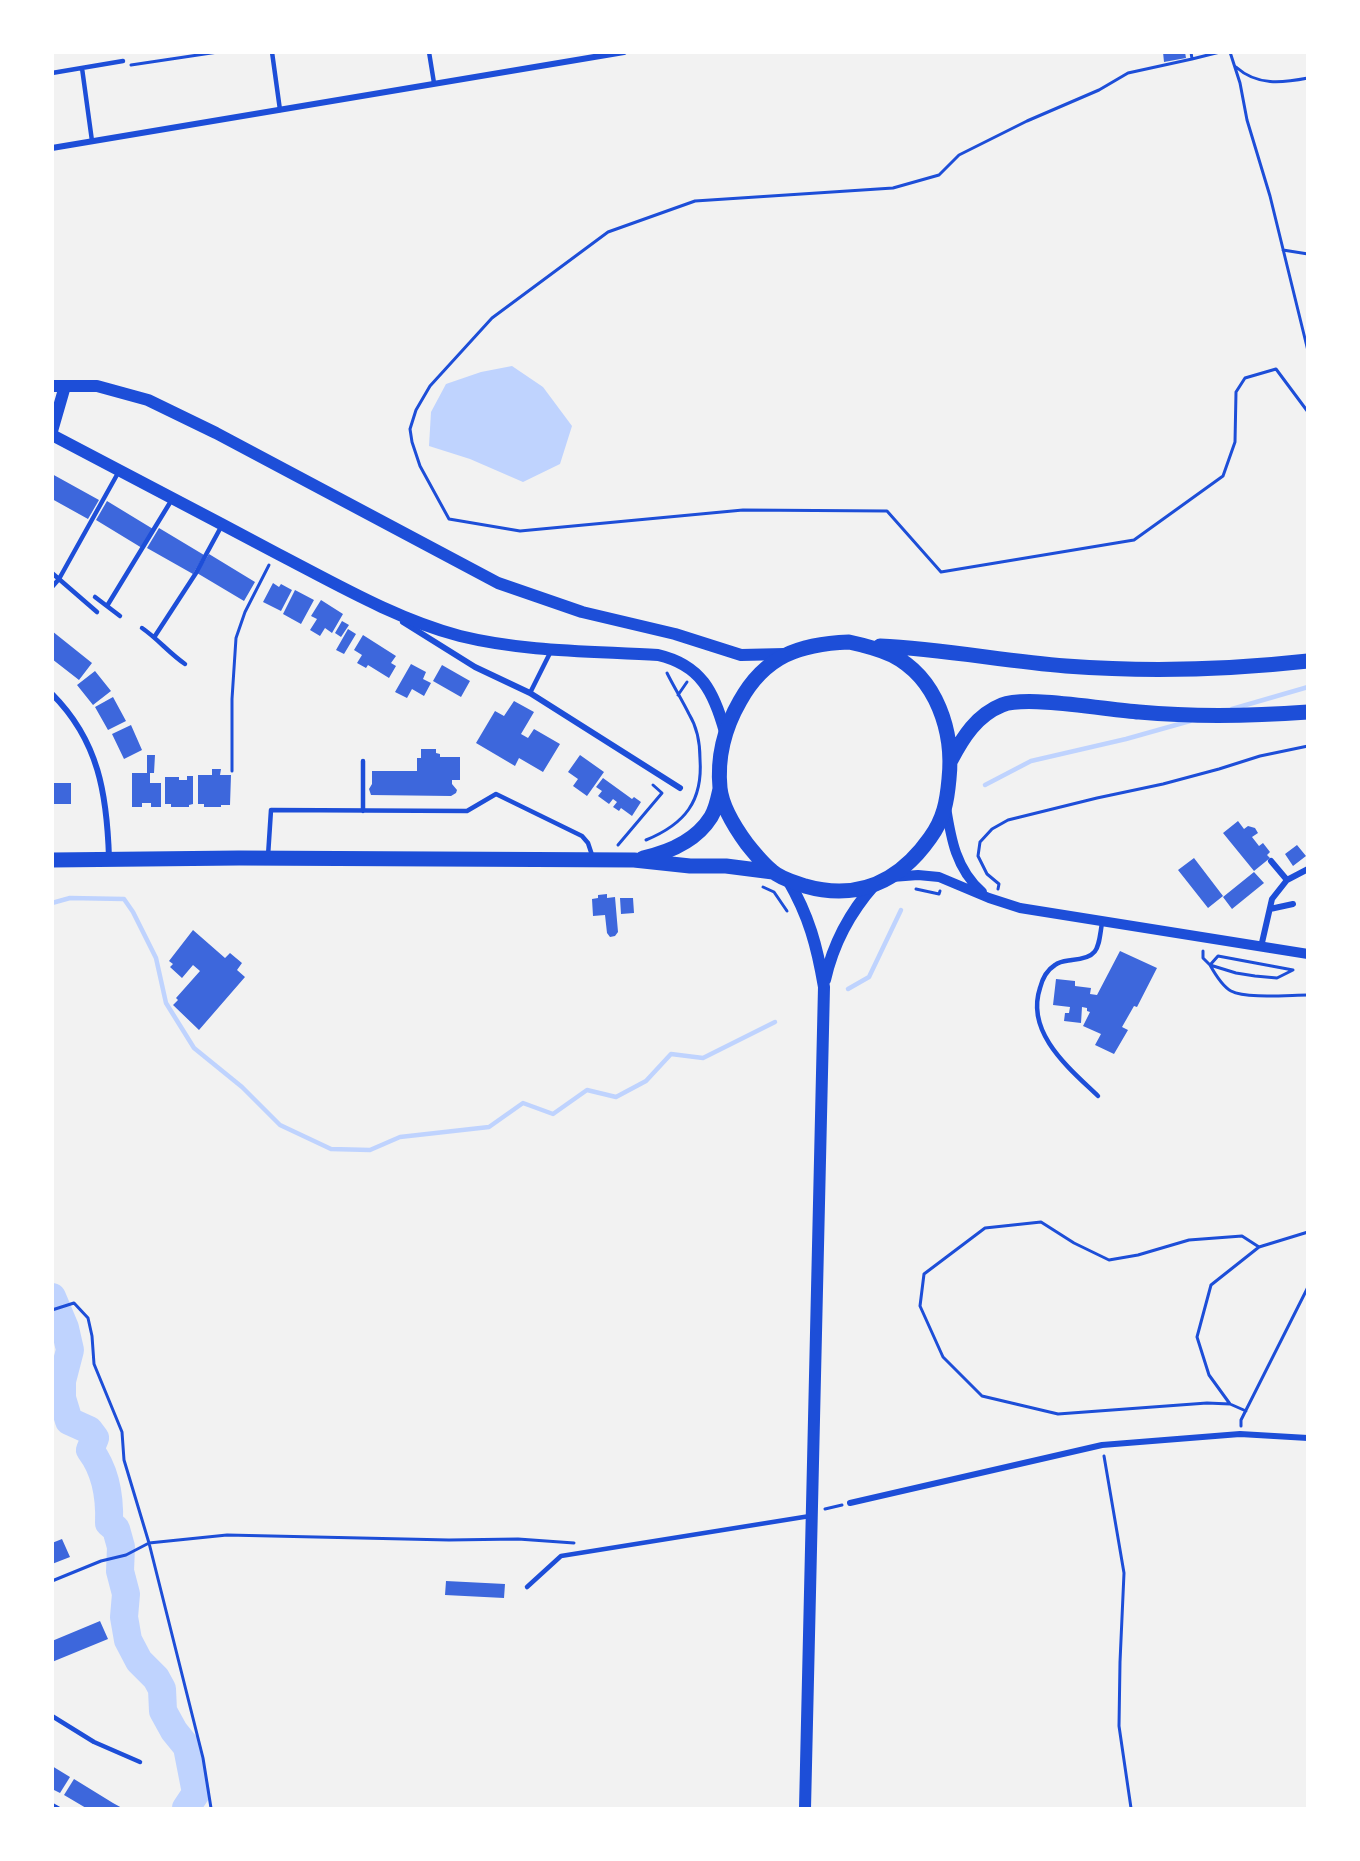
<!DOCTYPE html>
<style>
body{margin:0}
#map{position:relative;width:1360px;height:1861px;overflow:hidden;background:#f2f2f2;font-family:Poppins,sans-serif}
canvas{display:block}
.frame{position:absolute;inset:0;border:54px solid #fff;pointer-events:none}
</style>
<div id="map">
<canvas width="1360" height="1861"></canvas>
<div class="frame"></div>
</div>
<script>
const c = document.querySelector('canvas').getContext('2d');
c.lineJoin = 'round';
function fill(path, color) {
  c.fillStyle = color;
  c.fill(path, 'evenodd');
}
function stroke(path, color, width, dash) {
  c.strokeStyle = color;
  c.lineWidth = width;
  c.lineCap = dash ? 'butt' : 'round';
  c.setLineDash(dash || []);
  c.stroke(path);
}
fill(new Path2D(`
 M512,366L543,387L572,426L560,464L523,482L470,459L429,446L431,412L446,384L481,372Z`), '#bfd3fe');
stroke(new Path2D(`
 M1232,709L1308,687
 M985,785L1031,761L1126,739L1190,721
 M52,903L70,898L124,899L133,912L156,958L166,1003L194,1048L242,1087L280,1125L331,1149L370,1150L400,1137L489,1127L523,1103L553,1114L587,1090L616,1097L646,1081L671,1054L703,1058L775,1022
 M848,989L869,977L901,910`), '#bfd3fe', 4.5);
stroke(new Path2D(`
 M52,1297L65,1328L70,1350L62,1381V1398L69,1421L89,1430L95,1438L90,1450C106,1471 110,1498 109,1523L116,1529L121,1547L120,1571L126,1594L124,1617L128,1640L139,1661L156,1678L162,1689L163,1711L174,1731L187,1747L196,1793L186,1808`), '#bfd3fe', 28);
fill(new Path2D(`
 M1163,52H1185L1186,58L1164,62Z
 M52,474L99,500L88,519L52,499Z
 M107,501L153,529L142,548L96,520Z
 M159,528L204,555L193,574L147,548Z
 M209,554L255,582L244,601L197,573Z
 M273,583L279,587L281,584L292,590L281,611L263,602Z
 M295,590L314,600L301,624L283,614Z
 M321,600L343,614L332,633L325,628L320,636L310,630L317,619L311,616Z
 M342,621L349,625L341,637L335,633Z
 M348,629L356,634L344,654L336,650Z
 M52,631L92,663L79,680L52,659Z
 M363,635L396,656L391,663L396,666L389,678L368,665L366,668L357,663L362,655L354,650Z
 M411,664L426,672L423,679L431,683L424,696L412,689L407,698L395,692Z
 M442,665L470,681L461,697L433,681Z
 M95,671L111,691L93,705L77,685Z
 M113,697L126,721L108,730L95,707Z
 M514,701L534,712L521,734L528,738L534,729L560,744L543,772L519,758L515,766L476,743L495,711L504,716Z
 M131,725L142,750L124,759L112,734Z
 M421,749H436V753L440,754V757H460V780H452V784L457,790L456,793L451,796L371,795L369,789L372,784V771H417V758H421Z
 M147,755H155L154,773H150V783H161V807H151V803H142V807H132V773H147Z
 M580,755L604,772L587,796L573,786L578,779L568,772Z
 M212,769H221L220,775H231L230,805H221V807H204V804H198V775H212Z
 M187,776H193V804L189,805V807H171V804H165V777H179V780H187Z
 M603,778L632,799L634,797L641,802L632,816L621,808L619,811L613,807L617,802L613,799L609,804L598,796L602,791L596,787Z
 M52,783H71V804H52Z
 M1238,821L1244,829L1248,826L1255,828L1258,833L1252,837L1259,846L1263,843L1270,852L1267,855L1270,858L1254,871L1223,833Z
 M1297,845L1306,856L1293,866L1285,854Z
 M1194,858L1223,896L1208,908L1178,870Z
 M1254,872L1264,883L1232,909L1223,897Z
 M607,894V898L615,897L618,932L615,936L610,937L607,933L605,915L593,916L592,899L598,898V895Z
 M620,898H633L634,913L621,914Z
 M193,930L225,958L230,953L242,963L237,970L245,977L199,1030L173,1005L178,1000L176,998L200,971L193,965L182,978L170,967L173,964L169,961Z
 M1120,951L1157,968L1137,1007L1134,1006L1122,1027L1128,1030L1114,1054L1095,1045L1101,1034L1083,1026L1090,1012L1087,1011V1008L1082,1007L1081,1023L1064,1021L1065,1013H1069L1070,1007L1053,1005L1056,979L1075,981V986L1091,988L1090,994L1097,995Z
 M62,1539L70,1557L52,1564V1543Z
 M446,1581L505,1584L504,1598L445,1595Z
 M100,1621L108,1639L52,1662V1641Z
 M52,1766L70,1777L60,1793L52,1789Z
 M74,1779L113,1803L122,1808H86L64,1795Z`), '#3d67dc');
stroke(new Path2D(`
 M1191,52L1192,59L1128,73L1099,90L1027,121L959,155L939,175L893,188L695,201L608,232L492,318L430,386L416,410L410,429L412,442L420,466L449,519L520,531L743,510L887,511L941,572L1134,540L1223,476L1235,442L1236,392L1245,378L1276,369L1308,412
 M1230,52L1240,83L1247,120L1270,196L1308,351
 M1192,59L1220,52
 M131,65L218,52
 M1236,67C1257,86 1282,83 1308,78
 M1283,250L1308,254
 M678,695L687,682
 M232,771V699L236,638L245,612L269,565
 M646,840C685,824 703,801 700,759C700,743 697,727 689,714C682,700 674,687 667,673
 M618,845L662,793L653,785
 M763,887L774,892L787,911
 M916,889L939,894L940,891
 M998,889L999,884L987,874L978,856L980,842L992,829L1008,820L1097,798L1163,784L1219,769L1260,756L1308,746
 M1203,951V958L1210,965L1236,973L1255,976L1277,978L1293,970L1218,956L1210,965C1215,974 1222,986 1231,991C1246,999 1289,995 1308,995
 M52,1310L74,1303L88,1318L92,1336L94,1364L122,1432L124,1460L149,1543L203,1758L211,1808
 M1230,1404L1209,1375L1197,1337L1211,1285L1259,1247L1308,1232
 M1246,1411L1230,1404L1207,1403L1058,1414L982,1396L943,1357L920,1306L924,1274L985,1228L1041,1222L1074,1243L1109,1260L1138,1255L1189,1240L1242,1236L1259,1247
 M1241,1426V1420L1308,1287
 M1104,1456L1124,1573L1120,1662L1119,1726L1131,1808
 M825,1509L842,1505
 M52,1581L101,1561L126,1555L149,1543L227,1535L449,1540L518,1539L574,1543
 M52,1804L59,1808`), '#1d4ed8', 3);
stroke(new Path2D(`
 M272,52L280,110
 M429,52L434,83
 M82,68L92,141
 M52,73L123,61
 M52,573L97,612
 M52,587L59,579L118,473
 M95,597L120,616
 M107,606L171,501
 M142,628C158,639 169,653 185,664
 M155,636L196,573L221,527
 M530,693L551,651
 M363,761V811
 M268,856L271,810L467,811L496,794L582,836L588,843L593,858
 M1098,1096C1070,1069 1025,1033 1040,988C1042,980 1047,970 1055,965C1060,961 1066,961 1072,960C1100,958 1098,947 1102,923
 M527,1587L561,1556L810,1516
 M52,1716L94,1742L140,1762`), '#1d4ed8', 4.5);
stroke(new Path2D(`
 M52,148L624,52
 M403,622L475,667L530,693L680,788
 M52,694C99,741 107,795 109,858
 M1271,861L1287,880
 M1270,909L1293,904
 M1261,947L1272,899L1287,880L1308,869
 M850,1503L1102,1445L1240,1434L1308,1438`), '#1d4ed8', 6);
stroke(new Path2D(`
 M946,807C951,839 956,869 982,892
 M892,877L918,875L939,877L989,898L1020,908L1308,954`), '#1d4ed8', 10);
stroke(new Path2D(`
 M52,386H97L148,400L216,433L498,583L582,612L675,634L741,655L785,654
 M52,431L65,386
 M52,435C128,475 203,514 278,554C336,584 396,619 460,636C525,652 592,651 658,655C701,665 714,692 725,732
 M788,880C809,916 817,946 824,987L805,1808
 M825,980C833,944 850,912 875,884`), '#1d4ed8', 12);
stroke(new Path2D(`
 M849,642C863,645 878,649 892,655C937,678 954,732 949,779C947,801 944,819 930,838C899,882 857,901 805,886C794,882 781,879 772,871C763,864 755,854 747,844C736,829 722,808 720,788C717,757 725,727 740,701C765,656 799,644 849,642Z
 M880,646C943,649 1004,661 1066,666C1147,672 1227,670 1308,661
 M951,760C963,737 977,715 1002,705C1027,695 1108,710 1139,712C1194,717 1252,716 1308,712
 M643,858C670,852 696,841 711,817C716,809 718,798 720,789
 M52,860L239,858L634,860L690,866H726L773,872`), '#1d4ed8', 15);
</script>
